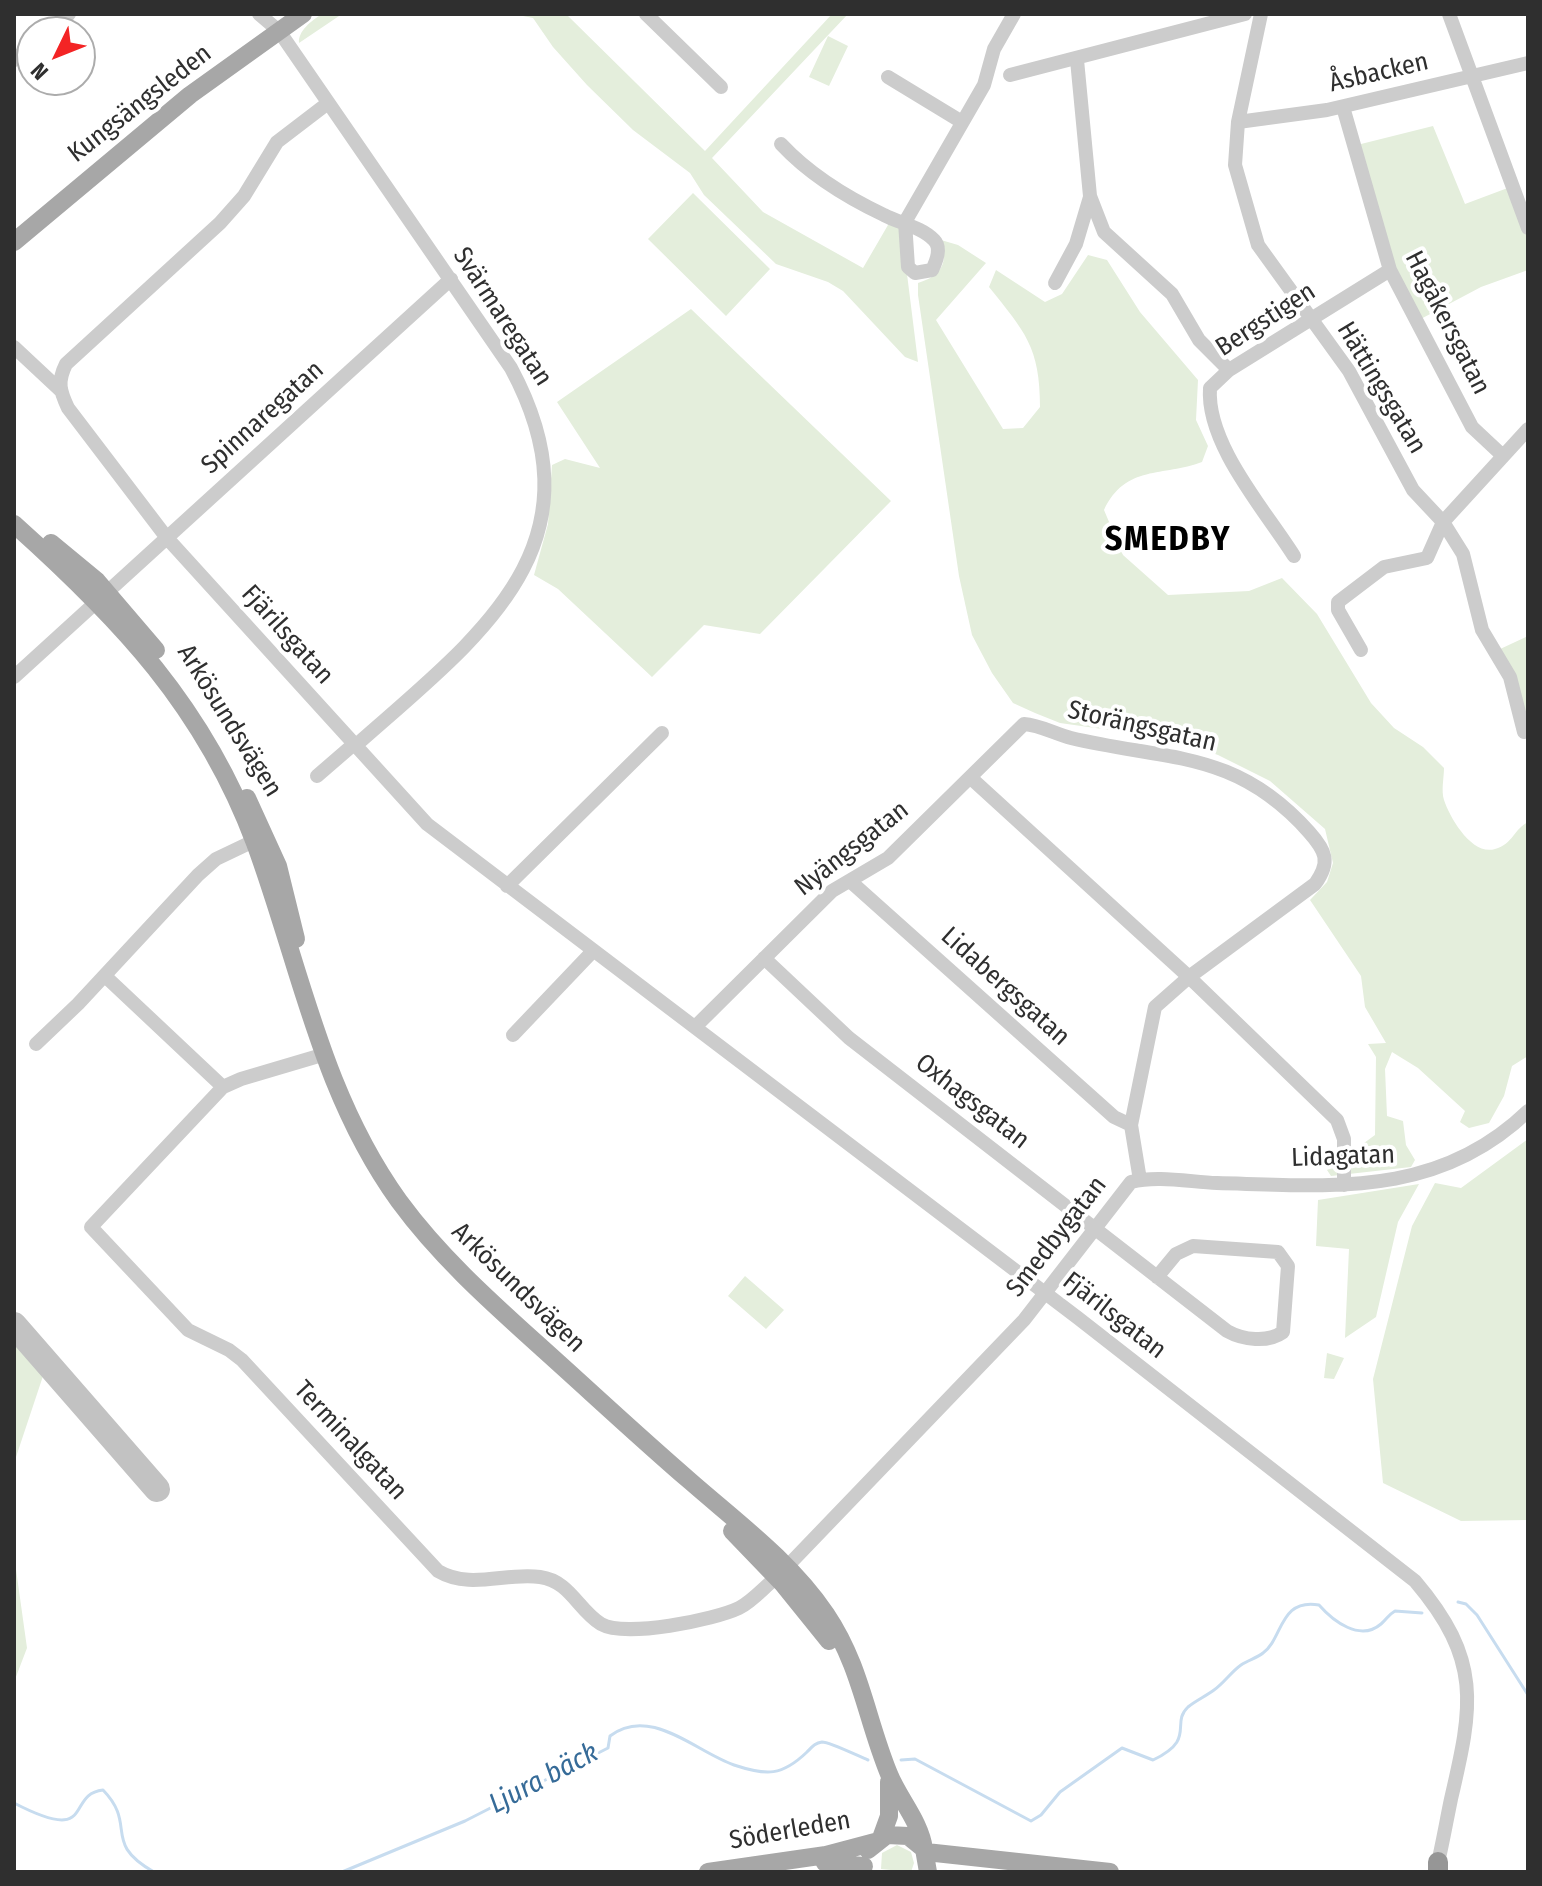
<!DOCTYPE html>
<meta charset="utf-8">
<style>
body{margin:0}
#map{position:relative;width:1542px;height:1886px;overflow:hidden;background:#fff;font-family:"Fira Sans Condensed",sans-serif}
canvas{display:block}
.frame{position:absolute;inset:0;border:16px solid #2f2f2f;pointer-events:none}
.north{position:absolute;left:16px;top:16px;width:80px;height:80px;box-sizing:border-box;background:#fff;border:2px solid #acacac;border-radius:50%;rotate:227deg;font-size:22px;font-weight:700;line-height:32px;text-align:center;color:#2f2f2f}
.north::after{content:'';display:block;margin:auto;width:28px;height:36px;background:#f32425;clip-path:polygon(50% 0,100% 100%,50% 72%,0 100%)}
</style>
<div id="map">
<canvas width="1542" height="1886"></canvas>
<div class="frame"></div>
<div class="north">N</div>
</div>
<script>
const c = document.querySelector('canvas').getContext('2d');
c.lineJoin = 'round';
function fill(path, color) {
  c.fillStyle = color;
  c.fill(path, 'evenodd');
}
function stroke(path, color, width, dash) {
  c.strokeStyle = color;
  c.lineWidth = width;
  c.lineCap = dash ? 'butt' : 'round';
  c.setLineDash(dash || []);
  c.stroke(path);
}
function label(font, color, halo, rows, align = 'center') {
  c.font = font + ' "Fira Sans Condensed",sans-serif';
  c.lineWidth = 8;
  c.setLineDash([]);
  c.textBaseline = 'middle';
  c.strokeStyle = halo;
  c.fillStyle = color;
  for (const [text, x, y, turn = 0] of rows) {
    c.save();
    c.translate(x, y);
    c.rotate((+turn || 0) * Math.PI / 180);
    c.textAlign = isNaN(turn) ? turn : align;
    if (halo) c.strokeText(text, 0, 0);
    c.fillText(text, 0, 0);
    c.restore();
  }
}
fill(new Path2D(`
 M322,14H342L299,43C298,31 311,21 322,14Z
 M513,14H566L705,151L832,14H848L712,158L763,212L863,268L888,225L886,217L905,222V258L918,362L905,357L843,291L828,282L776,264L704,195L690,173L633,130L587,85L553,47L533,18Z
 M828,36L848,46L829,86L809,77Z
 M1433,126L1465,204L1513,186L1528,228V270L1481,287L1417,321L1390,270L1353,146Z
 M693,193L770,269L726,316L648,239Z
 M941,240L958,245L986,263L936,320L1003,429L1023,428L1040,407C1040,347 1025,332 989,287L996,270L1045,302L1062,294L1088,255L1107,260L1140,312L1198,380L1196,420L1208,446L1202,462C1163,477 1126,464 1104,510L1123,555L1168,595L1249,591L1282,578L1317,614L1371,703L1394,728L1423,747L1444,768C1444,778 1441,790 1444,800C1450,818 1472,856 1495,849C1513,844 1514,829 1528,822V1056L1512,1066L1504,1096L1489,1123L1469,1128L1460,1122L1465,1111L1418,1068L1392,1052L1385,1069L1387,1116L1403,1121L1406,1145L1415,1160L1411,1167L1331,1176L1327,1170L1375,1135L1376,1057L1368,1044L1386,1043L1365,1007L1361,976L1310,900L1327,882L1333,863L1325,829L1270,781L1218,755L1173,739L1060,723L1035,713L1013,703L992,673L972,635L959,576L918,295V283C941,276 949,263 941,240Z
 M691,309L891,501L760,634L704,625L652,677L558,589L534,575L548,524L552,465L565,459L600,468L557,402Z
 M1528,636V745L1498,650Z
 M1528,1139V1520L1461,1521L1383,1483L1373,1379L1412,1226L1435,1183L1461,1188Z
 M1419,1184L1398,1222L1376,1317L1345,1338L1349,1249L1316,1246L1318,1200Z
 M745,1276L784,1310L766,1329L728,1296Z
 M14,1336L44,1373L14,1463Z
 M1327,1353L1344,1358L1334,1379L1324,1378Z
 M14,1555L27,1648L14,1682Z
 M897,1845L911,1852L914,1863L911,1872L881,1869L882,1853Z`), '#e4eedc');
stroke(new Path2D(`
 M1458,1602L1466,1604L1477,1615L1528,1695
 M901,1760L915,1759L1031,1821L1041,1815L1060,1792L1122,1748L1153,1760C1197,1739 1170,1724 1188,1707C1195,1701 1206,1696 1214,1690C1224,1683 1231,1672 1241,1665C1248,1660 1257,1658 1263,1653C1283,1639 1279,1598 1319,1605C1333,1621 1360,1642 1381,1624C1387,1619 1388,1615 1395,1611L1422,1613
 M14,1803C97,1846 65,1794 103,1790C138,1826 101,1842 154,1872
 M342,1872L465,1821L608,1748L610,1736C650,1705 696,1752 734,1765C767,1776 782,1776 807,1752C812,1747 815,1743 822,1742C830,1742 858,1756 868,1760`), '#c7dcef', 3);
stroke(new Path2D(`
 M14,1325L157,1489`), '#c2c2c2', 26);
stroke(new Path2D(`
 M259,14L279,31L511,368C607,547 478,637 355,746
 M646,14L721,87
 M1261,14L1238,122L1235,165L1258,245L1349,371L1413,490L1443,522L1463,554L1482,630L1510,677L1524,732
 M1449,14L1528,228
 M47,32L69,14
 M14,60L32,45
 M1077,60L1090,196L1104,232L1172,294L1199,340L1229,370
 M1010,75L1245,14
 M888,77L962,122
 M328,103L277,142L244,196L220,223L66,364C57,382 60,391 68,408L167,538L427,824L1078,1318L1415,1581C1482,1660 1473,1705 1451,1799C1446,1823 1442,1847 1436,1871
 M1343,107L1390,270L1472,427L1503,456
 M1238,122L1327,110L1528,63
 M781,144C809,174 846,197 884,215C899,223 922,227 934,240C942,248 936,262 932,270L915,273L908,267L905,222L984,85L994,49L1014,14
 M1055,283L1076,244L1090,197
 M14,347L60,390
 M1294,556C1265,510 1206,444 1210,388L1229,370L1390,270
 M1361,650L1338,610V602L1384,567L1427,558L1443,522L1528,429
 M14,677L451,279
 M317,776L354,744
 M972,779L1189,977L1155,1007L1131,1125L1140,1180
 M850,881L1114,1117L1131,1125
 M507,886L662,733
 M764,958L849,1038L1227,1331C1243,1340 1268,1343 1283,1332L1288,1266L1278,1252L1193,1246L1176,1254L1157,1277
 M105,976L223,1087
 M696,1026L832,891L888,858L1024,724C1040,725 1055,734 1071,738C1167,761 1235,749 1309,832C1326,851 1331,862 1315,884L1189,977L1337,1120L1344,1139V1185
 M513,1035L593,951
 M36,1044L78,1004L198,875L216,859L260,838
 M322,1055L241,1079L223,1087L91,1227L188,1330L229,1350L242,1360L438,1571C470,1590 506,1572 540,1577C570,1581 578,1610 601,1624C625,1638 714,1620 739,1608C753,1601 764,1587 777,1577L1024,1320L1131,1182C1157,1175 1190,1182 1217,1183C1332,1186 1438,1198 1528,1111`), '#ccc', 14);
stroke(new Path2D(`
 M14,242L190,95L303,14
 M14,524C120,619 204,707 255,843C300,965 321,1093 399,1201C440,1257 492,1303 543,1349C592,1393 640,1438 690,1481C738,1523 790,1561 826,1614C861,1666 866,1718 889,1774C899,1799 920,1821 924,1849
 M51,543L97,581L156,650
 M247,798L278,866L296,939
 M732,1531L783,1584L829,1641
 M881,1838L889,1816V1782
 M868,1850L887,1835L908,1836L924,1849L928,1872
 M926,1852L1110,1872
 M825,1863L864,1866
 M708,1872L826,1855L875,1842`), '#a7a7a7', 18);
stroke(new Path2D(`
 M1438,1872V1862`), '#969696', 20);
label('26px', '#2f2f2f', '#fff', [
 ["Åsbacken",1379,73,-13],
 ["Kungsängsleden",140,104,-38],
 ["Svärmaregatan",502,317,57],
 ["Bergstigen",1266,320,-33],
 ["Hagåkersgatan",1447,323,63],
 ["Hättingsgatan",1381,388,59],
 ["Spinnaregatan",263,418,-42],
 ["Fjärilsgatan",287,635,48],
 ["Arkösundsvägen",229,721,58],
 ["Storängsgatan",1142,727,13],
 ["Nyängsgatan",852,849,-38],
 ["Lidabergsgatan",1005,987,42],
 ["Oxhagsgatan",972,1102,38],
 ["Lidagatan",1343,1157,-2],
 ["Smedbygatan",1057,1237,-52],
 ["Arkösundsvägen",518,1288,44],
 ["Fjärilsgatan",1114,1316,38],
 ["Terminalgatan",350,1441,47],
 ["Söderleden",790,1831,-10]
]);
label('italic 28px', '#366b98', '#fff', [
 ["Ljura bäck",544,1779,-28]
]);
c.letterSpacing = '2px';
label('bold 34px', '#000', '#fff', [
 ["SMEDBY",1168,541]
]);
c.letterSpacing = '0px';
</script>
